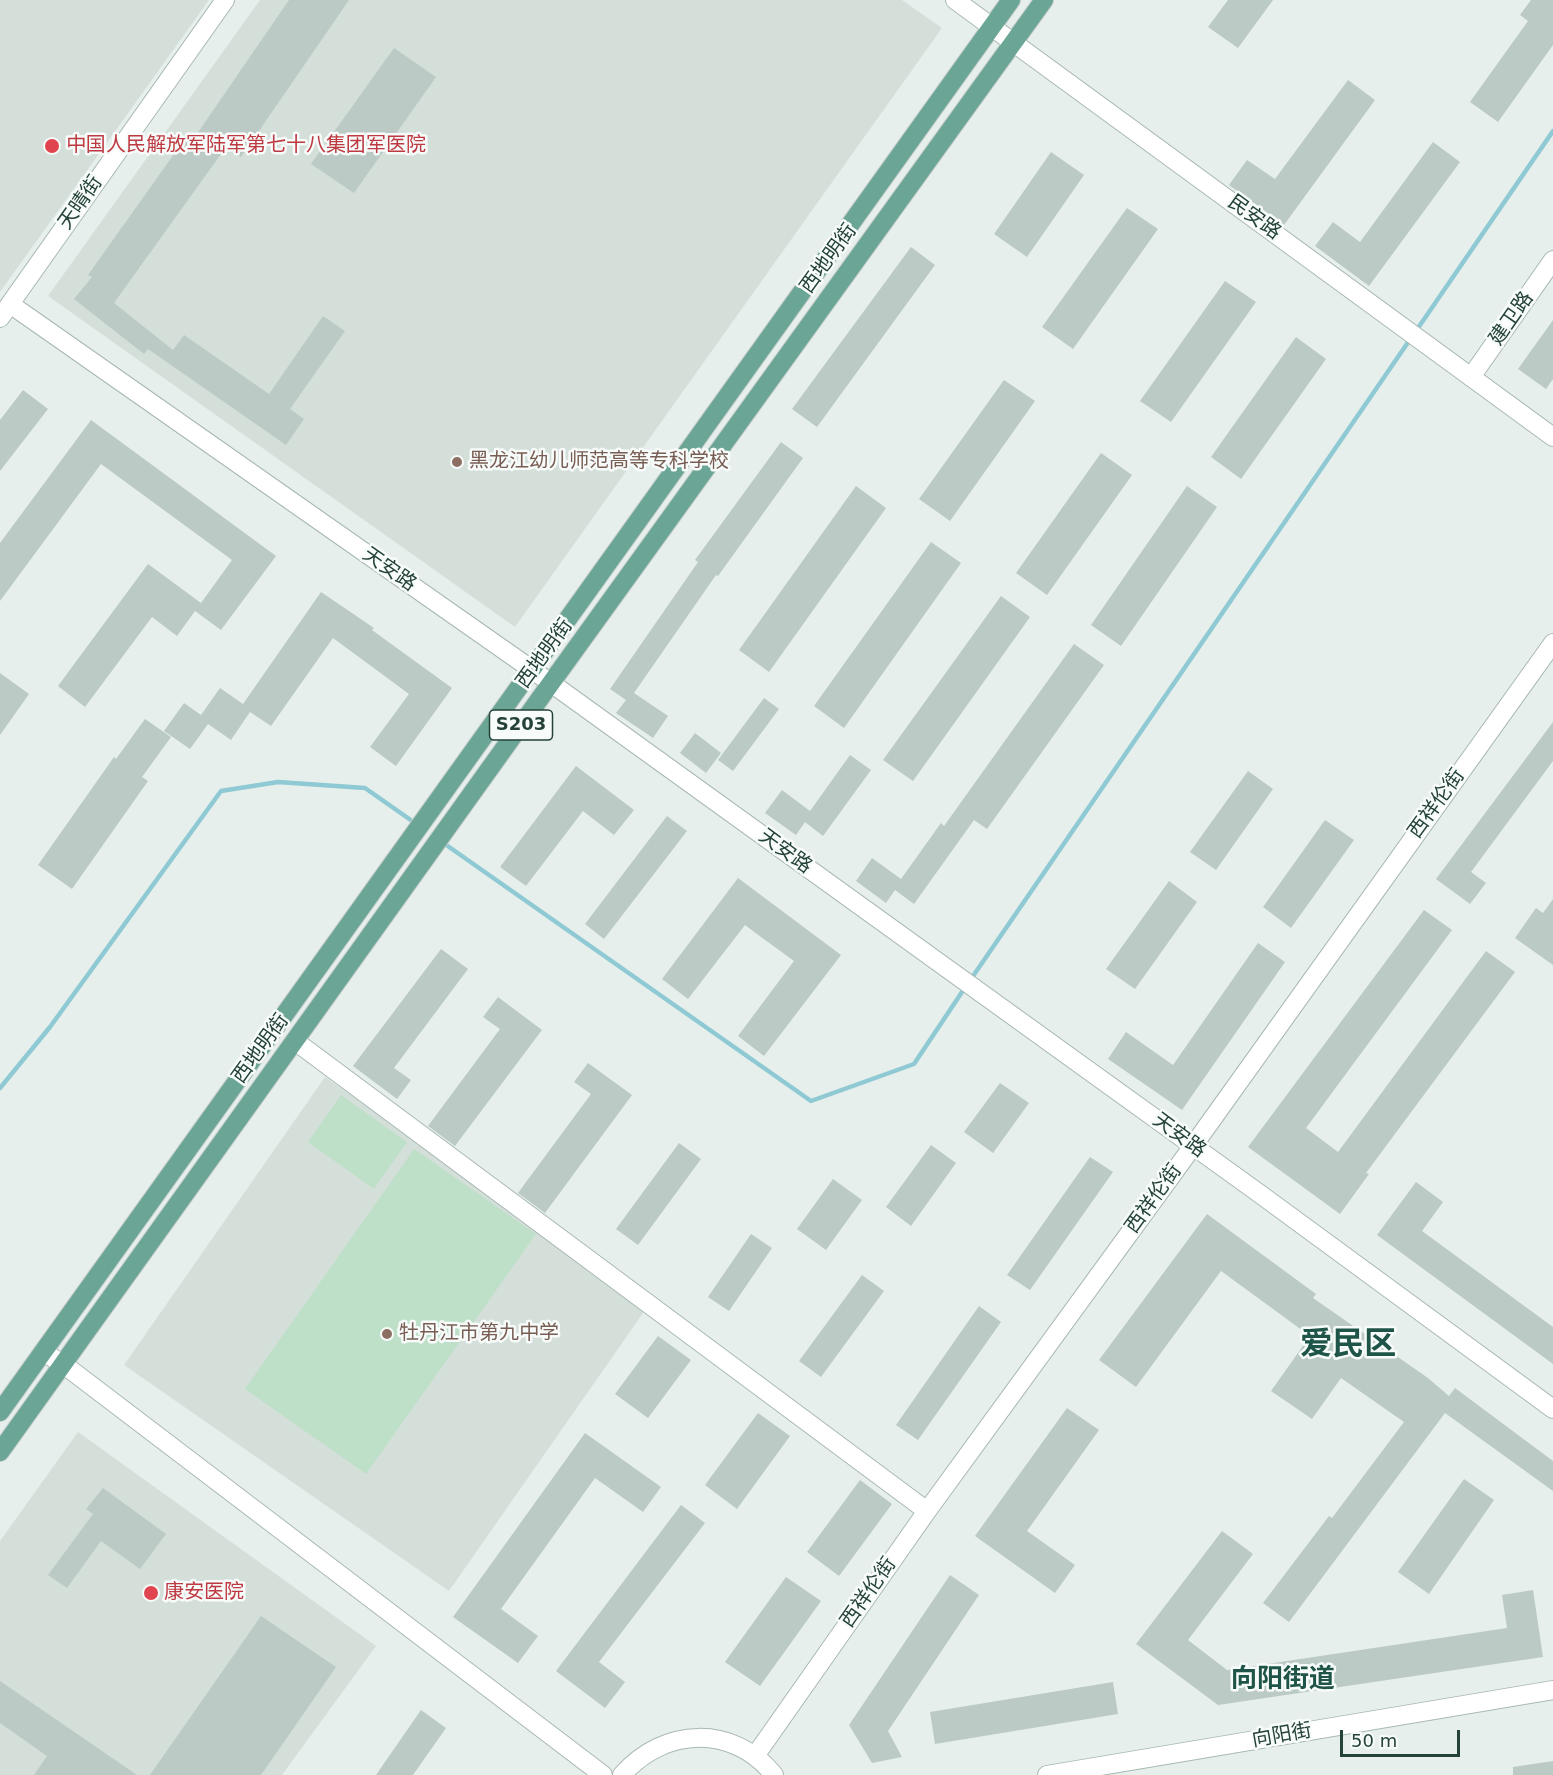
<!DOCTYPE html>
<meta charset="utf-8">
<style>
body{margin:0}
#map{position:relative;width:1553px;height:1775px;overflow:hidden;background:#e6efeb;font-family:"DejaVu Sans",sans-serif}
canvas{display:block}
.scale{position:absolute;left:1340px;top:1730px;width:120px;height:27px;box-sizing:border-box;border:3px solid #24423a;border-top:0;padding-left:8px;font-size:18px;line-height:21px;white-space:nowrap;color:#24423a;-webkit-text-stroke:4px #f7fbf9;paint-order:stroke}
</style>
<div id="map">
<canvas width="1553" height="1775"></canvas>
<div class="scale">50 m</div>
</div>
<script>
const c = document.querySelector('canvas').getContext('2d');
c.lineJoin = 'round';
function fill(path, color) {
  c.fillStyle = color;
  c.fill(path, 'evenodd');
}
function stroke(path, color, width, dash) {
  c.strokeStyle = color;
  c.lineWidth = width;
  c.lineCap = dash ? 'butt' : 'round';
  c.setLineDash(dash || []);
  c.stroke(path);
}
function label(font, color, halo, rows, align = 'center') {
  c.font = font + ' "DejaVu Sans","Noto Sans SC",sans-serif';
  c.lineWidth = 5;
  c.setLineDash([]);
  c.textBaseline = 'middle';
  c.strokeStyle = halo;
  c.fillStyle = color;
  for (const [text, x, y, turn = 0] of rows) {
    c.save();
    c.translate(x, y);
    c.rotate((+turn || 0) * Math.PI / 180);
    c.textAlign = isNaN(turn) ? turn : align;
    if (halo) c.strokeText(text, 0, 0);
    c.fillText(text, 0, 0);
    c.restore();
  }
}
fill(new Path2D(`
 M0,0H209L0,292Z
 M260,0H902L942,28L515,627L48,296Z
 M325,1077L650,1303L449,1591L124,1365Z
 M78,1432L376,1646L282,1775H0V1541Z`), '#d4dfda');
fill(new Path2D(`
 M341,1095L407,1142L374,1189L308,1142Z
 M414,1149L536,1234L366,1474L245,1389Z`), '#bfe0c8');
stroke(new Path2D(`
 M1416,331L1553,131
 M442,842L811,1101L914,1064L966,986
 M971,979L1411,338
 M0,1088L50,1027L221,791L278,782L365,788L415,823`), '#8ec9d4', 4.5);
fill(new Path2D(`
 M289,0H349L241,157L226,147L114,303L173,350L184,335L269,394L323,316L345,331L290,409L304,419L286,445L148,349L144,354L74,299L92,277L88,275L184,140L190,144Z
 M1228,0H1273L1238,48L1208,27Z
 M1531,0H1553V45L1498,122L1470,102L1528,21L1520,15Z
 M394,48L436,77L354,193L311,164Z
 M1348,80L1375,100L1284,225L1229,185L1247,160L1275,179Z
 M1433,142L1460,162L1369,286L1315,246L1333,222L1360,242Z
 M1051,152L1084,175L1027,257L994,234Z
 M1127,208L1158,229L1073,349L1042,327Z
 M911,247L935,265L817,427L792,409Z
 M1225,281L1256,302L1171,422L1140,401Z
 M1553,320V379L1546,389L1518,369Z
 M1296,337L1326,359L1241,479L1211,457Z
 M1004,380L1035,401L950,521L919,499Z
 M23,390L48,409L0,471V420Z
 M91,420L276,556L221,630L195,611L177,636L152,617L85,707L58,686L148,564L201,603L232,560L101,464L0,601V543Z
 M781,442L803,458L718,576L716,575L634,693L668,716L653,738L616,713L626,700L610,689L698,562L695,560Z
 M1101,453L1132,475L1047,595L1016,573Z
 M856,486L886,508L769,672L739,650Z
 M1187,486L1217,507L1121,646L1091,625Z
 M931,542L961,563L844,728L814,706Z
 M321,592L374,628L372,630L452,688L396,766L370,747L409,694L333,638L271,726L250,712L231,740L208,724L190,749L164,731L184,703L201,715L220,688L243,704Z
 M1001,596L1030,617L913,781L883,760Z
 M1074,644L1104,665L987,829L974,820L914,904L895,890L886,903L856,881L872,858L901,879L941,823L944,826Z
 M0,673L29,694L0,735Z
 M764,698L779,709L733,771L718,760Z
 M145,719L171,737L142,777L148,781L72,889L38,865L114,757L116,759Z
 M1553,722V761L1471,872L1486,883L1470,904L1436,879Z
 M695,733L721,753L706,773L680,753Z
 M850,755L871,770L823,836L805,822L796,835L765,813L782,790L810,811Z
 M576,766L634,810L614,835L583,811L526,886L500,867Z
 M1248,771L1273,789L1216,870L1190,852Z
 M667,816L687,831L604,939L585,924Z
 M1325,820L1354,840L1291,928L1263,907Z
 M738,878L841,955L764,1056L738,1036L794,961L761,937L745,925L688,999L662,979Z
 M1169,881L1197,902L1135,989L1106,969Z
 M1553,899V965L1515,938L1536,908L1543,913Z
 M1424,910L1452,930L1306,1128L1338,1152L1486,951L1515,972L1366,1173L1369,1174L1340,1214L1248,1147Z
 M1258,943L1285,962L1182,1110L1108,1059L1126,1032L1173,1065Z
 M441,949L468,969L394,1068L411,1080L397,1099L353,1066Z
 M498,997L542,1030L455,1146L428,1126L500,1029L483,1017Z
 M588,1063L632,1095L545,1213L518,1193L591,1094L574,1082Z
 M1000,1083L1029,1103L993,1153L964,1132Z
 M679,1143L701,1159L638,1245L616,1229Z
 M931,1145L956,1163L911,1226L886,1207Z
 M1090,1157L1113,1172L1030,1290L1007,1275Z
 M833,1179L862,1200L826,1250L797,1229Z
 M1416,1182L1443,1202L1422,1231L1553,1327V1364L1377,1235Z
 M1207,1214L1316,1294L1313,1298L1428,1378L1449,1396L1455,1388L1553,1461V1491L1445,1413L1289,1622L1263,1603L1329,1516L1332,1518L1404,1422L1341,1378L1312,1419L1271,1391L1310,1336L1221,1271L1136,1387L1099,1360Z
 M751,1234L772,1248L729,1311L708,1297Z
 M862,1275L884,1291L821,1377L799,1361Z
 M979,1306L1001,1322L918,1440L896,1425Z
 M658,1336L691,1360L648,1418L615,1394Z
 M1067,1408L1099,1430L1027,1531L1075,1565L1055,1593L975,1536Z
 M758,1413L790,1436L737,1509L705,1485Z
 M585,1433L661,1487L643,1512L595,1478L501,1609L538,1636L518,1663L453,1617Z
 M1464,1479L1494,1500L1429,1594L1398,1572Z
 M860,1480L892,1504L839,1576L807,1552Z
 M103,1488L166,1534L140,1569L101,1541L67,1588L48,1575L93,1514L86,1509Z
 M681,1505L705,1523L599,1662L625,1682L605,1708L556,1671Z
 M1222,1531L1253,1554L1188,1640L1227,1670L1507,1628L1502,1595L1533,1590L1543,1657L1218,1705L1136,1644Z
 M950,1575L979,1595L888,1731L902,1757L872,1763L849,1725Z
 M786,1577L821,1601L760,1686L725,1662Z
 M261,1616L336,1667L261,1775H150Z
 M0,1681L137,1775H34L47,1756L0,1723Z
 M1113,1682L1118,1714L935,1744L930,1712Z
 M421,1710L446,1728L413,1775H376Z
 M1553,1761V1775H1513V1767Z`), '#bbcac4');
const minor = new Path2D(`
 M955,0L1553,437
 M10,304L551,683L1260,1194L1553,1409
 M0,318L225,0
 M1471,377L1553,260
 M295,1041L927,1511
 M43,1352L63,1364L603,1775
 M755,1756L927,1511L1193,1146L1553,643
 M622,1775C664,1727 733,1724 774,1775
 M1047,1775L1553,1690`);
const major = new Path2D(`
 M0,1412L1011,0
 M0,1452L551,683L1044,0`);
stroke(minor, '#a8b8b2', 20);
stroke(major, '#c2cac8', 20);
stroke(minor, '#fff', 18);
stroke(major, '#6aa596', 18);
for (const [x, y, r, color] of [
 [52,146,8,"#e0444e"],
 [457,462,6,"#8d6e63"],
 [387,1334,6,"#8d6e63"],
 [151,1593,8,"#e0444e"]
]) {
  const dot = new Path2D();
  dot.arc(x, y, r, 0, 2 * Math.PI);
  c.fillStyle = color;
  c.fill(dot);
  stroke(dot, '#f7fbf9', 2);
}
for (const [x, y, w] of [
 [521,725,63]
]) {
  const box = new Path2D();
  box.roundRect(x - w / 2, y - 15, w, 30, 4.5);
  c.fillStyle = '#f7fbf9';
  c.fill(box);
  stroke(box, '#24423a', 1.5);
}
label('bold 18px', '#24423a', null, [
 ["S203",521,725]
]);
label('20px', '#be3a42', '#f7fbf9', [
 ["中国人民解放军陆军第七十八集团军医院",66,146],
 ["康安医院",164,1593]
], 'left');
label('20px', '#24423a', '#f7fbf9', [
 ["天晴街",81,203,-55],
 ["民安路",1254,218,36],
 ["西地明街",829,259,-54],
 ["建卫路",1512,319,-55],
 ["天安路",389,570,35],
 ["西地明街",545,654,-54],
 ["西祥伦街",1437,804,-54],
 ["天安路",785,852,36],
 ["西地明街",261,1049,-54],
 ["天安路",1179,1136,36],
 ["西祥伦街",1154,1199,-54],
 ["西祥伦街",869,1593,-55],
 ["向阳街",1282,1736,-10]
]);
label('20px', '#785e54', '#f7fbf9', [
 ["黑龙江幼儿师范高等专科学校",469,462],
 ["牡丹江市第九中学",399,1334]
], 'left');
label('bold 26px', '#1f5548', '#f7fbf9', [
 ["向阳街道",1283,1680]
]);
label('bold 32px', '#1f5548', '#f7fbf9', [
 ["爱民区",1348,1346]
]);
</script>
